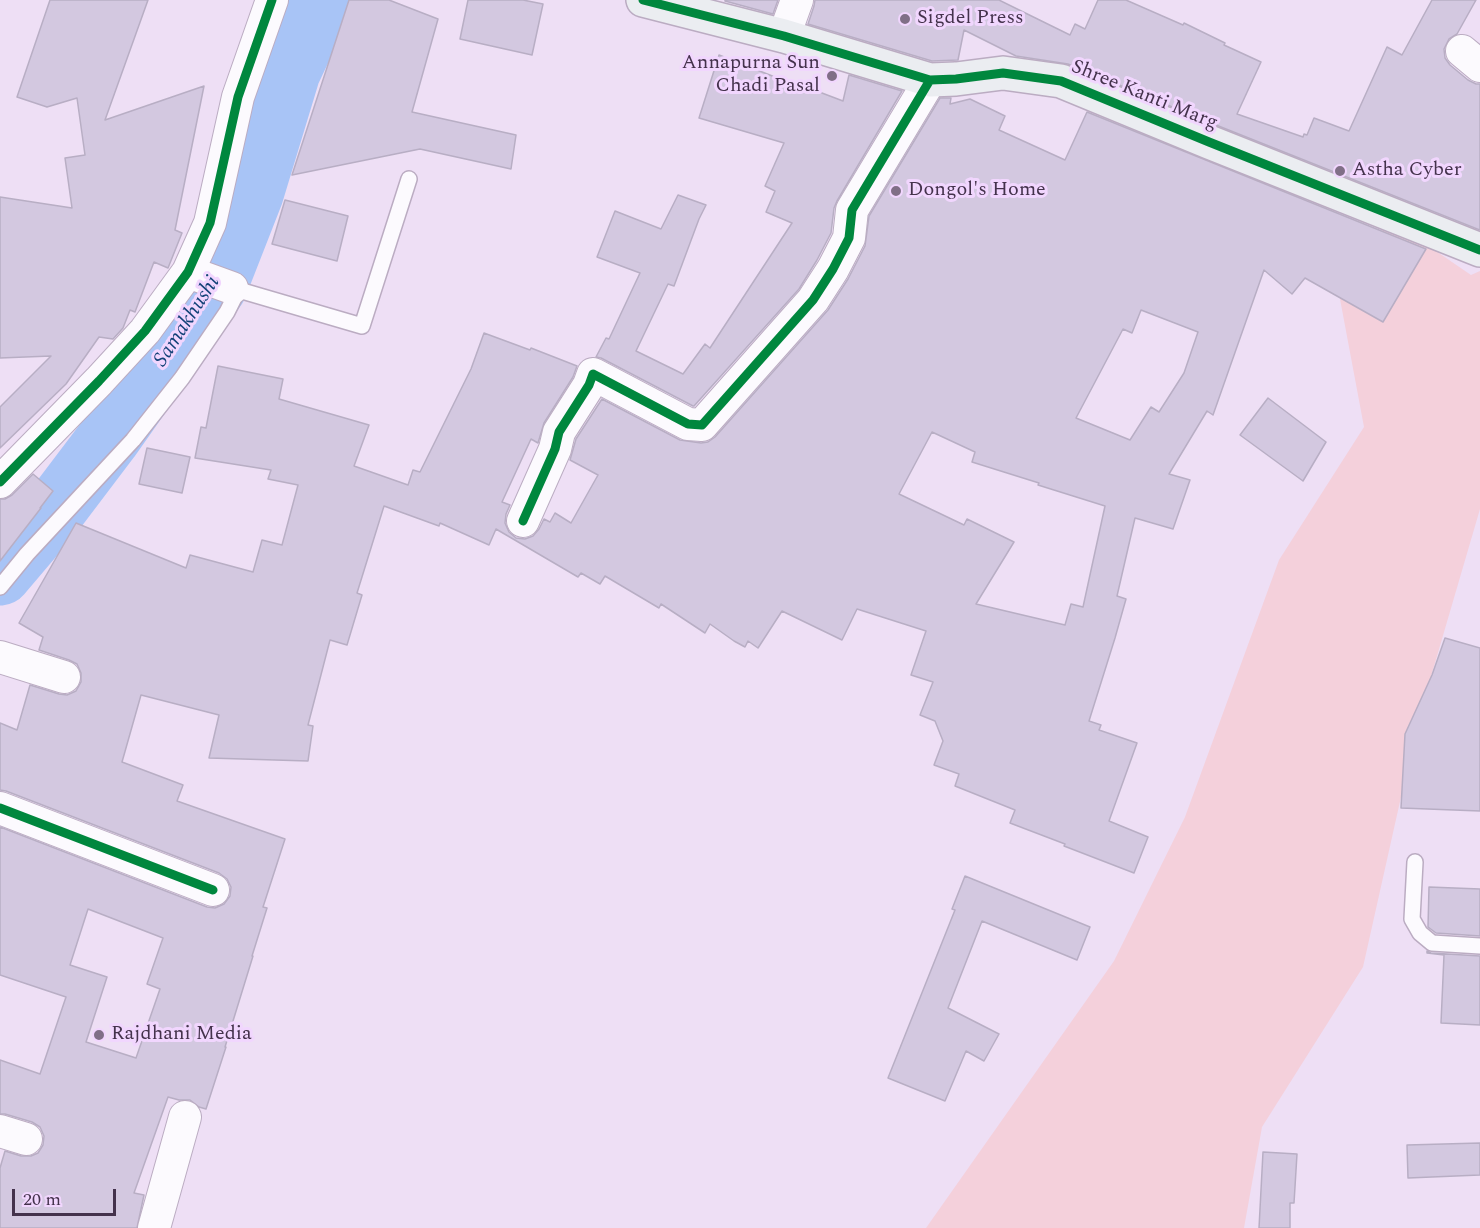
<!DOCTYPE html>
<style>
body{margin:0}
#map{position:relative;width:1480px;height:1228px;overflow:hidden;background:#eedff5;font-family:Spectral,serif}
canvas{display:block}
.scale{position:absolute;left:12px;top:1189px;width:104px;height:27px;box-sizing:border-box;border:3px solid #44324c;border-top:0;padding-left:8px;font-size:18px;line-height:21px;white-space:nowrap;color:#44324c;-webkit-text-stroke:4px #f1d6fe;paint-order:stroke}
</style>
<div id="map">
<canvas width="1480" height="1228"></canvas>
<div class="scale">20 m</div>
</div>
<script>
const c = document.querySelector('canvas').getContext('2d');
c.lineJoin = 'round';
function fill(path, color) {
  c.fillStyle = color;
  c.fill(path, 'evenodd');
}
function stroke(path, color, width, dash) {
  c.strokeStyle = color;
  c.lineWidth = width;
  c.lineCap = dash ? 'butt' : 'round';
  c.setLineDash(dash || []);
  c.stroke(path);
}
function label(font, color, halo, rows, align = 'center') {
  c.font = font + ' Spectral,serif';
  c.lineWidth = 6;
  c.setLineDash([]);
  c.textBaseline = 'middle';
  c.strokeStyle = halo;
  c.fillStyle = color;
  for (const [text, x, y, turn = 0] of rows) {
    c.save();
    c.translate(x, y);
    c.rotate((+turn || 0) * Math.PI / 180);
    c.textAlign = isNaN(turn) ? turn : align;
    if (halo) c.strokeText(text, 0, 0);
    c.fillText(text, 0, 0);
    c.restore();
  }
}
fill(new Path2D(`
 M1389,219L1471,275L1480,271V509L1418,721L1363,967L1262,1127L1244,1228H926L1114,961L1185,817L1279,560L1364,427L1340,299Z`), '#f4d0db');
stroke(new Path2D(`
 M0,574L56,508L109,438L216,286L252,194L289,72L323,0`), '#a8c4f6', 63);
const building = new Path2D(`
 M50,0H148L105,120L204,86L175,230L182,233L168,268L154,262L135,312L130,310L123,328L113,339L99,337L66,384L0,448V407L51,356L0,358V197L72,208L65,158L85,155L77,98L47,107L17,97Z
 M349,0H389L438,19L412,112L516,135L511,169L420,149L292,175Z
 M468,0H523L543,4L532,55L460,39Z
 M725,0H778L773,14L725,1Z
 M815,0H999L1070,35L1075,24L1085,29L1098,0H1126L1183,25L1184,23L1225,43L1224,45L1261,62L1237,114L1303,137L1304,134L1307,135L1314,118L1349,131L1387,47L1402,55L1432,0H1476L1457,34L1449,39L1444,49L1445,58L1450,65L1468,80L1476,84H1480V230L1216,125L1068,64L1016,56L964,30L958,60L932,61L808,24L814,6Z
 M719,55L813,92L814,90L843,101L849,75L902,91L837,201L834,208L831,233L817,260L799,289L694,406H693L601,358L596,357L606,338L609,339L640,273L597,257L615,211L661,229L678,195L706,205L699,219L674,286L668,284L636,351L683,374L705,344L710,348L792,223L766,212L775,191L765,186L784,143L699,118Z
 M940,98H951L950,104L970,99L1005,116L999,130L1065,160L1087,112L1426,249L1383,322L1305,278L1292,294L1264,270L1213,415L1207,411L1169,474L1190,480L1173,529L1135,518L1117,596L1126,599L1115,638L1089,721L1101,725L1099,730L1137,743L1109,821L1148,837L1134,873L1064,846L1065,844L1010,823L1015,810L955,786L959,774L934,765L943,741L935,721L920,715L933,682L911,675L926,631L857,609L842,640L782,611L758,648L748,641L745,647L734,641L710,624L705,633L661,604L659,608L605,576L600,584L581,573L578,577L496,529L489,545L440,523L439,526L384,506L357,593L362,595L347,645L330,640L308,725L313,726L308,761L209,758L219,715L141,695L122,762L183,785L177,801L285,839L263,907L267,908L252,956H253L225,1047H226L206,1109L199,1107L190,1100H179L168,1097L134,1193L144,1195L137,1228H0V1168L5,1151L21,1156H31L38,1153L43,1145L44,1136L40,1127L32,1122L5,1114H0V1060L40,1074L66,997L0,975V827L207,907L215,908L224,904L230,896L231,887L227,879L219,873L6,791L0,790V723L17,730L30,685L59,694L67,695L76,691L81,682V673L77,664L69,660L39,650L43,637L19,623L76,523L186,568L190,555L253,572L262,540L282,545L298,485L268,479L271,470L195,458L201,427L206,428L218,366L283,379L279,399L369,425L354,466L408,485L413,470L420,472L471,369L484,333L530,350L531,348L577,366L573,377L544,423L538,443L531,439L502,502L510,505L506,514L505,523L509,532L516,538L525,539L533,536L539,529L544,519L550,522L555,513L571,523L598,475L570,460L576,439L602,399L680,440L701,443L708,442L715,437L828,310L848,279L865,246L869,216ZM1141,310L1198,332L1184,373L1159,412L1151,407L1130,440L1076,418L1123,329L1132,333ZM932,432L975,452L972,462L1039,483L1038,485L1105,506L1083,607L1071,604L1065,625L976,604L1014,542L967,519L964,525L899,494ZM88,909L163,938L147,984L160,989L136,1058L86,1042L107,977L70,965Z
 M285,200L348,216L337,261L272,244Z
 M1268,398L1326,442L1303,481L1240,435Z
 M147,448L190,457L182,493L139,484Z
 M33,474L53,491L40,508H41L0,561V499H5L12,495Z
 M1445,638L1480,648V811L1401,808L1405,734L1432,675Z
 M965,876L1090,927L1077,960L982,921L948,1008L999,1034L984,1061L966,1051L945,1101L888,1078L955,910L952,909Z
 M1429,887L1480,889V936L1436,933L1428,927Z
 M1427,951L1431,953L1480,956V1025L1441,1023L1444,955L1427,953Z
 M1480,1143V1175L1408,1178L1407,1145Z
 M1263,1152L1297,1154L1294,1203H1290V1228H1259Z`);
fill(building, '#d3c8e0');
stroke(building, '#b8aec4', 1.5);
const lane = new Path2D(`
 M232,288L362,326L409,179
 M0,587L27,554L133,440L182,378L227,312L238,290
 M1415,862L1412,919L1420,933L1432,943L1480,946`);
const street = new Path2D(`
 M784,36L797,0
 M1462,51L1480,66
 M188,272L232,288
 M0,482L99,381L145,331L188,272L210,223L238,97L272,0
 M523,521L555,449L559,432L589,385L593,374L688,424L702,425L813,300L833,269L849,238L852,210L930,80
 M0,657L64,677
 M0,808L213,890
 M0,1131L26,1139
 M154,1228L185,1117`);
const secondary = new Path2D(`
 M643,0L784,36L930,80L956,79L1003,73L1061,81L1209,142L1480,250`);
stroke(lane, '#bbacc2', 18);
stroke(street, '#bbacc2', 34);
stroke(secondary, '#bbacc2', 36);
stroke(lane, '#fcfafe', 15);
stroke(street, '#fcfafe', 32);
stroke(secondary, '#ebedf1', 33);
stroke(new Path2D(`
 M643,0L784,36L930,80L956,79L1003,73L1061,81L1209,142L1480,250
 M0,482L99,381L145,331L188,272L210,223L238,97L272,0
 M523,521L555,449L559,432L589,385L593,374L688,424L702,425L813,300L833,269L849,238L852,210L930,80
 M0,808L213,890`), '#00873e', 9);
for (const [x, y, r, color] of [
 [905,19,6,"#806f87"],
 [832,76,6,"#806f87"],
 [1340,171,6,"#806f87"],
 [896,191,6,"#806f87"],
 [99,1035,6,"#806f87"]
]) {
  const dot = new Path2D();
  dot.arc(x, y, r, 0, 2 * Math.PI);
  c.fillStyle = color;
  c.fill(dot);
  stroke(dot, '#f1d6fe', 2);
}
label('20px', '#44324c', '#f1d6fe', [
 ["Sigdel Press",917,19],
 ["Annapurna Sun",820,64,"right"],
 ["Chadi Pasal",820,87,"right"],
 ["Astha Cyber",1352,171],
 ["Dongol's Home",908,191],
 ["Rajdhani Media",111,1035]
], 'left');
label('20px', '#44324c', '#f1d6fe', [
 ["Shree Kanti Marg",1144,96,22]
]);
label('italic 21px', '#134278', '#f1d6fe', [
 ["Samakhushi",188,322,-57]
]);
</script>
